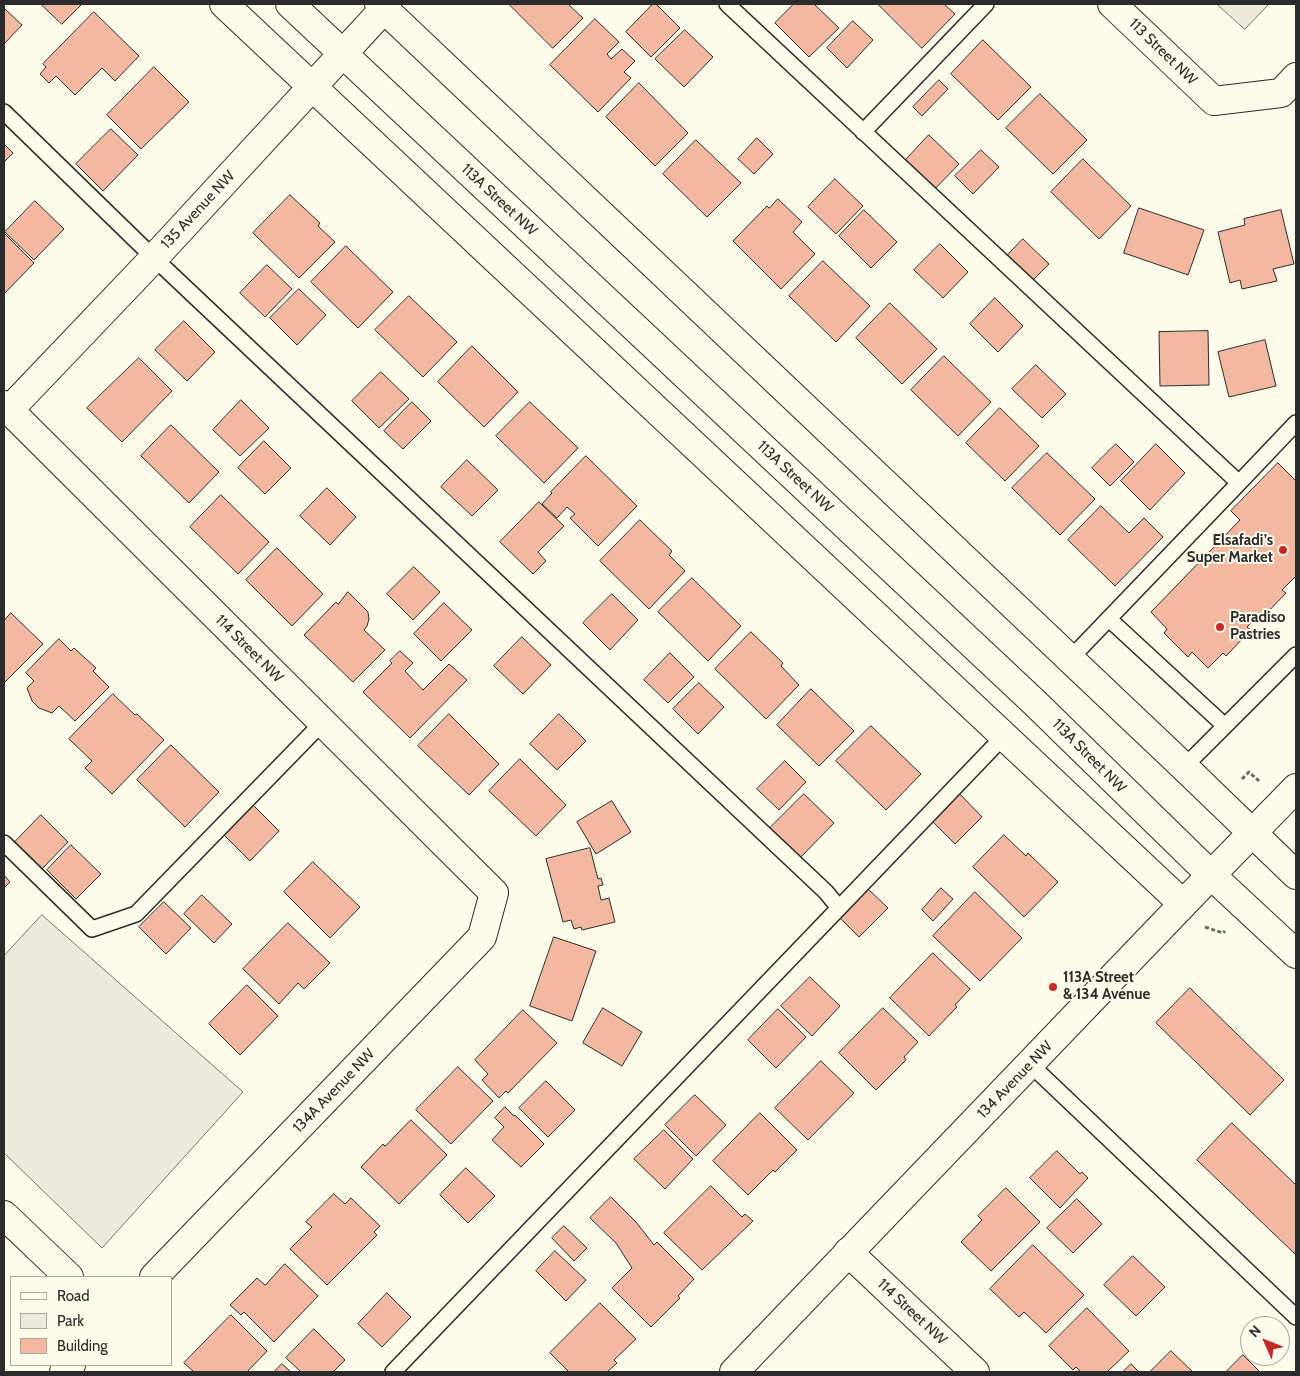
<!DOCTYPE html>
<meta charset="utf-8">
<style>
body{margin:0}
#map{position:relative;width:1300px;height:1376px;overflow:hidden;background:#fdfbea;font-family:Cabin,sans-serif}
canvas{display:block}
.frame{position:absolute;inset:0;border:5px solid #2b2b2b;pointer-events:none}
.legend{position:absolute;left:10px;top:1276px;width:162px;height:90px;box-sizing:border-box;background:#fdfbea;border:1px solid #a9a89e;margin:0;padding:6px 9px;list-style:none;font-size:15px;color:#2b2b2b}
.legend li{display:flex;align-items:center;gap:10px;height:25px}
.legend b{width:25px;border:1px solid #a9a89e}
.north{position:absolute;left:1240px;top:1316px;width:50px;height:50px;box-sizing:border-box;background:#fdfbea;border:1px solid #a9a89e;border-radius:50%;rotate:314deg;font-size:14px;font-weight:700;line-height:20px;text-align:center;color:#2b2b2b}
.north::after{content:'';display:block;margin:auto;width:18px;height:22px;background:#c62828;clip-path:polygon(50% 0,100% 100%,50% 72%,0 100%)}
</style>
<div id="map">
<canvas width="1300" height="1376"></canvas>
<div class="frame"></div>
<ul class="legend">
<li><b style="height:6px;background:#fdfbea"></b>Road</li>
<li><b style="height:14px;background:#ecebdb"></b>Park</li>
<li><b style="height:14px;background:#f2b8a0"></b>Building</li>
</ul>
<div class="north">N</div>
</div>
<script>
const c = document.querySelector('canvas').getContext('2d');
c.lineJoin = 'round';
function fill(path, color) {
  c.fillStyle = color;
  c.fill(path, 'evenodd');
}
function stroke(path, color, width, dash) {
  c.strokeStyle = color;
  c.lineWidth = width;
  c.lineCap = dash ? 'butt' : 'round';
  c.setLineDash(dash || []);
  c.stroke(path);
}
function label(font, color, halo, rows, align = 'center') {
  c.font = font + ' Cabin,sans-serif';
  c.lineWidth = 4;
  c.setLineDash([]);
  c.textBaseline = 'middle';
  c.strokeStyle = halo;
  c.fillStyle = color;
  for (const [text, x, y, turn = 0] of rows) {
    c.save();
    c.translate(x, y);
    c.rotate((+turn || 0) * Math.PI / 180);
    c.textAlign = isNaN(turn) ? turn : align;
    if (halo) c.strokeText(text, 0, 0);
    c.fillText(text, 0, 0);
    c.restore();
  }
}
const green = new Path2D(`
 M1217,4H1269L1245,29Z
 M42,915L243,1092L102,1248L4,1153V956Z`);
fill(green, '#ecebdb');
stroke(green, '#74746e', 1);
const building = new Path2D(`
 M41,4H82L62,24Z
 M509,4H568L583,18L553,48Z
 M653,4H656L680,28L651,57L626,32Z
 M794,4H814L839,28L809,57L775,23Z
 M878,4H944L955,14L922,48Z
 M4,8L22,25L4,44Z
 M94,12L139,56L115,81L102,68L75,95L56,76L49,83L40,74L46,67L43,64Z
 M595,19L619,42L607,54L611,59L622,49L635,61L624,72L631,78L598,112L550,65Z
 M853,21L873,40L847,68L827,48Z
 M685,30L713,57L684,87L655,59Z
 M983,40L1031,87L998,120L951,74Z
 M154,67L189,102L141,149L107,115Z
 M939,80L948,89L922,116L913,107Z
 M639,83L688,133L655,166L606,117Z
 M1040,94L1087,140L1053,174L1006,128Z
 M111,129L138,155L103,191L76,164Z
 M929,135L959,164L931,193L902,164Z
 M757,138L773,154L754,174L738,159Z
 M696,140L741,183L707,217L663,174Z
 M4,144L13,153L4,162Z
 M981,150L999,167L973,194L955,176Z
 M1083,159L1131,206L1099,239L1051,192Z
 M835,179L863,206L836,234L808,207Z
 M290,195L320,223L318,226L335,242L299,278L253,233Z
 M778,199L802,222L793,232L815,254L781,289L733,241L767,206L769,208Z
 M35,201L64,229L34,260L5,232Z
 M1139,208L1204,230L1188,275L1124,253Z
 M864,210L897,242L871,268L839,236Z
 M1281,210L1294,264L1273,269L1277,281L1242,289L1240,280L1230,283L1218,232L1245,225L1244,219Z
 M4,233L34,263L4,294Z
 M1023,239L1049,264L1029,284L1004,259Z
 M940,244L968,272L943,298L914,270Z
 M346,246L393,292L358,328L311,282Z
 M823,261L870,306L836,342L789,296Z
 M267,265L292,289L265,317L240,293Z
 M299,289L326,315L297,345L270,318Z
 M409,296L457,342L423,377L375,330Z
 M995,298L1023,326L998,352L970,324Z
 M890,303L937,349L902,384L856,338Z
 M184,321L215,352L187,381L155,350Z
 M1208,331L1209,385L1160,386L1159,332Z
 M1265,340L1276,386L1229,397L1218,352Z
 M472,346L518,392L484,427L438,382Z
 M944,356L991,402L958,436L911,390Z
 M139,358L172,391L122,442L87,408Z
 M1036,365L1066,394L1042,418L1012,389Z
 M381,372L409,399L379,428L352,401Z
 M241,400L269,428L240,456L213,430Z
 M412,402L431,421L403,449L384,431Z
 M530,402L578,448L544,483L496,436Z
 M1000,408L1039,446L1005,481L966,443Z
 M171,425L219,472L189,503L141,456Z
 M264,441L291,468L265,494L238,468Z
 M1116,444L1134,462L1110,486L1092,468Z
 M1156,444L1185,473L1150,510L1121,481Z
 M1047,453L1095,499L1060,535L1012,488Z
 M586,456L637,506L598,546L570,518L575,514L567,507L557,518L542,504L552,493L551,492Z
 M467,460L498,490L472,516L441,487Z
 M1278,463L1296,481V576L1282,590L1286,593L1264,616L1260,613L1247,627L1251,630L1226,656L1223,653L1208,668L1192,652L1188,657L1164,633L1167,629L1151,612L1240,520L1231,511Z
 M327,488L356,517L330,545L300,516Z
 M221,495L269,542L238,574L190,527Z
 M539,502L564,526L538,552L546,561L533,574L500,542Z
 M1101,506L1129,533L1144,518L1163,537L1115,586L1068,540Z
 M640,520L672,551L669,555L685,571L649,609L600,561Z
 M277,548L323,594L292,626L246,580Z
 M414,567L440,592L413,620L387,594Z
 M692,578L741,626L708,661L658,612Z
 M348,592L368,612L369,619L367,626L364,630L385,650L353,682L304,635L336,602L338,604Z
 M612,594L638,620L610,650L583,623Z
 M444,603L472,630L441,661L414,634Z
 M11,613L43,644L5,682L4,680V617L5,619Z
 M751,632L783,663L781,666L799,685L766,719L715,669Z
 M522,637L551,665L523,694L494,666Z
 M59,639L71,651L74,648L96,668L93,671L109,687L75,721L59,706L52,713L39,708L32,701L27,688L34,681L26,673Z
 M400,651L413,663L405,671L423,690L449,664L467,680L410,738L363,692L392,663L390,661Z
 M670,653L694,677L668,703L644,680Z
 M699,683L724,707L698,734L673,709Z
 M811,689L854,731L819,766L777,725Z
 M113,694L135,715L137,714L164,740L112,794L85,768L92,761L69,739Z
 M449,714L499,764L469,795L418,746Z
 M559,714L586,741L557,770L530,744Z
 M871,726L921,774L886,810L836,761Z
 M171,745L219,792L185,827L137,780Z
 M520,759L566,805L536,836L489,791Z
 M785,761L806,782L779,810L757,789Z
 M957,791L982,817L955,844L930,819Z
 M804,794L834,823L798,860L768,830Z
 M612,801L631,832L596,854L577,822Z
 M252,804L279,831L250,861L223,834Z
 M41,815L68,842L42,869L14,843Z
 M1004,835L1026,856L1028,853L1058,882L1024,917L973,867Z
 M71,845L101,874L76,899L47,870Z
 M590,848L598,879L601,878L603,885L598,886L601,900L609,898L615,922L582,930L581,927L574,929L571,920L563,922L546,859Z
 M313,862L360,907L330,938L284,892Z
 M4,875L10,882L4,888Z
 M867,888L888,908L859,937L839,917Z
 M941,888L953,899L933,921L922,910Z
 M975,892L1022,938L980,981L933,936Z
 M202,895L232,924L214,943L184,914Z
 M164,902L191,928L166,954L139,927Z
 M288,923L330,963L304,989L298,983L279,1004L243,969Z
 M554,937L596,951L572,1021L530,1006Z
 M933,953L970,989L955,1005L957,1007L929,1036L890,998Z
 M810,977L840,1006L812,1036L781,1006Z
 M247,985L278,1016L240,1055L209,1024Z
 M1190,988L1284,1080L1250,1115L1156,1023Z
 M603,1008L642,1032L622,1066L583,1043Z
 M883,1008L918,1042L904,1057L906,1060L876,1090L839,1053Z
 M778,1009L806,1037L776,1068L748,1040Z
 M523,1010L557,1043L508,1093L506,1091L499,1098L482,1080L488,1074L475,1060Z
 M821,1061L854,1093L808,1140L775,1108Z
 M458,1067L493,1101L451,1144L416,1110Z
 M546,1081L575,1110L548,1137L519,1108Z
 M695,1095L726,1125L696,1156L665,1125Z
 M505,1107L514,1116L515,1115L544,1144L521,1167L492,1140L504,1127L495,1118Z
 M760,1113L797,1150L775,1172L773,1170L748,1195L713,1161Z
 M411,1120L447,1155L399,1204L361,1167L383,1144L385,1146Z
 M1232,1123L1296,1185V1255L1197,1160Z
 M664,1130L693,1159L665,1189L634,1159Z
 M1057,1151L1080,1174L1082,1172L1088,1178L1060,1208L1030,1178Z
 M466,1168L495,1196L468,1223L440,1195Z
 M711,1186L742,1217L745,1214L753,1221L702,1270L664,1233Z
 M1006,1188L1040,1222L991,1271L961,1242L982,1220L978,1216Z
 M334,1194L345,1204L351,1198L380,1226L374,1232L377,1235L327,1285L290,1249L312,1227L306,1222Z
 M611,1197L636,1222L654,1245L657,1242L694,1279L678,1296L680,1298L651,1327L612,1288L632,1268L616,1243L590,1218Z
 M1077,1199L1102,1224L1073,1253L1047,1228Z
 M564,1226L587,1248L574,1261L552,1238Z
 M1033,1245L1084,1295L1046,1333L1024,1312L1019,1317L990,1289Z
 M555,1251L586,1280L566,1301L536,1271Z
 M1133,1256L1165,1287L1136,1316L1104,1285Z
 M285,1264L318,1296L274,1342L244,1312L241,1315L230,1305L257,1278L265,1285Z
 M387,1293L411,1317L382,1347L358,1324Z
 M600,1303L636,1339L614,1360L617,1363L607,1372H569L550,1353Z
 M1087,1308L1129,1351L1107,1372H1081L1076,1367L1073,1370L1049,1346Z
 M231,1315L267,1351L247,1372H194L184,1363Z
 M314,1329L345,1360L333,1372H301L286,1358Z
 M1171,1351L1193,1372H1150Z
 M1243,1355L1260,1372H1226Z
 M282,1364L291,1372H274Z
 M1131,1364L1139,1372H1123Z`);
fill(building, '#f2b8a0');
stroke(building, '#2b2b2b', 1);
const lane = new Path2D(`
 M727,4L1239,483L1296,423
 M4,112L154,258L826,892L839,908L1003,737
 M863,132L986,4
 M1109,619L1225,726
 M1069,660L1239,483
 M1184,767L1296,655
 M4,843L92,929L136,914L323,722
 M1030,1064L1296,1317
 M393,1372L839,908`);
const street = new Path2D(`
 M224,4L1183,904
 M1112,4L1214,101L1281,93L1296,77
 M4,405L494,893L482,937L154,1277
 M9,410L154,258L384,9
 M4,1215L69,1277
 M848,1252L975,1372
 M64,1372L71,1365`);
const secondary = new Path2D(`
 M290,4L1034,702L1211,875L1296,954
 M379,4L1184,767L1296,875
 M734,1372L1211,875L1296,788`);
stroke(lane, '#2b2b2b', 18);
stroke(street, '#2b2b2b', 30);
stroke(secondary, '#2b2b2b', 30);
stroke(new Path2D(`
 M1242,779L1249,772L1259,781
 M1205,927L1223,933L1225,931`), '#6a6964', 3, [4, 2.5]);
stroke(lane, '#fdfbea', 15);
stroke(street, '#fdfbea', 28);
stroke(secondary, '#fdfbea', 28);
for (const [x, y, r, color] of [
 [1283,550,5,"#c62828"],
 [1220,627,5,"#c62828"],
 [1053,987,5,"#c62828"]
]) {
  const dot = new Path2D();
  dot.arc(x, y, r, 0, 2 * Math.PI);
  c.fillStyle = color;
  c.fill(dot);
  stroke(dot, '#fdfbea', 2);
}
label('15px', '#2b2b2b', '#fdfbea', [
 ["113 Street NW",1163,52,44],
 ["113A Street NW",499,200,43],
 ["135 Avenue NW",198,210,-47],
 ["113A Street NW",795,477,43],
 ["114 Street NW",249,649,45],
 ["113A Street NW",1089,756,45],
 ["134 Avenue NW",1015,1080,-46],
 ["134A Avenue NW",334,1091,-46],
 ["114 Street NW",912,1312,43]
]);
label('bold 15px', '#2b2b2b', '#fdfbea', [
 ["Elsafadi’s",1273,541,"right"],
 ["Super Market",1273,558,"right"],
 ["Paradiso",1230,618],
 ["Pastries",1230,635],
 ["113A Street",1063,978],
 ["& 134 Avenue",1063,995]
], 'left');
</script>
